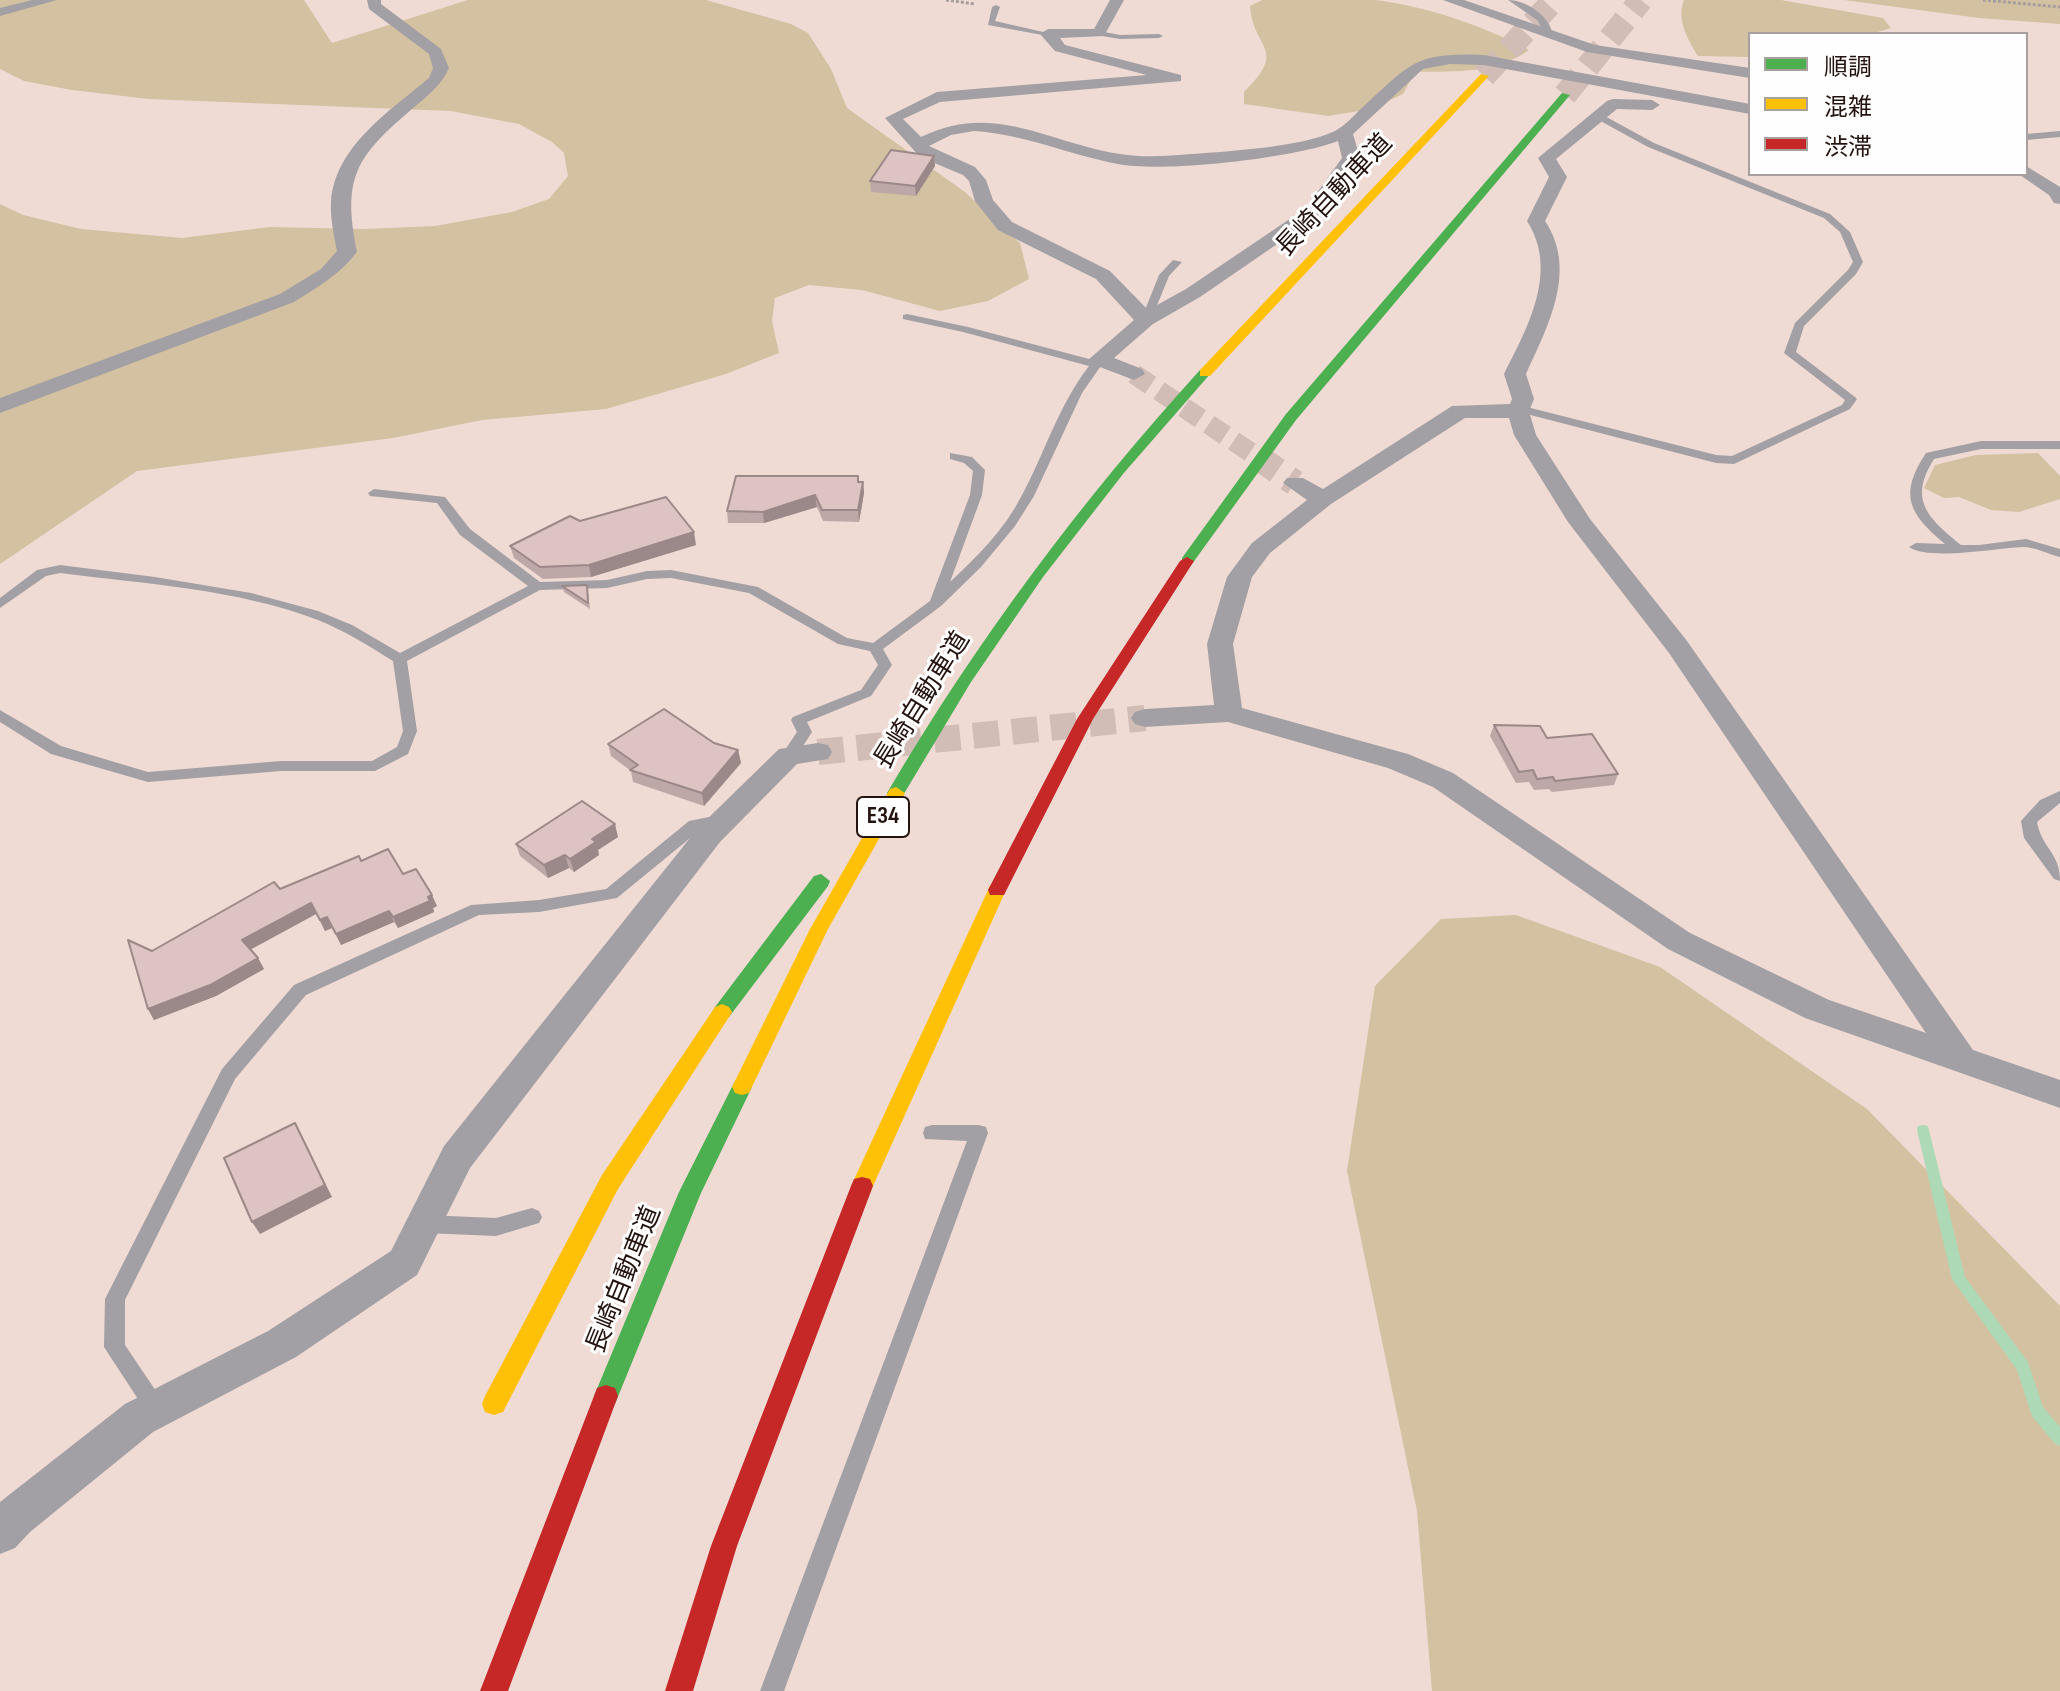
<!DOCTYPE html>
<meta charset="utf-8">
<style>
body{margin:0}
#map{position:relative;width:2060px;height:1691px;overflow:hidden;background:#f0dad4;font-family:"Sofia Sans Condensed","Noto Sans JP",sans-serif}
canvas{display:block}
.legend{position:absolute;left:1748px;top:32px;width:280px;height:144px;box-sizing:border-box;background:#fefefe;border:2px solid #a7a09e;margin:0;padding:10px 14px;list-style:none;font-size:24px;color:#24130f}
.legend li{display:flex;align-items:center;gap:16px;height:40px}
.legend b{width:40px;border:2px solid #a7a09e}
</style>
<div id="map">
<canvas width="2060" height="1691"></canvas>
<ul class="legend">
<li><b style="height:10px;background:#4caf50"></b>順調</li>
<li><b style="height:10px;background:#ffc107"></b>混雑</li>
<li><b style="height:10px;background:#c62828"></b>渋滞</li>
</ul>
</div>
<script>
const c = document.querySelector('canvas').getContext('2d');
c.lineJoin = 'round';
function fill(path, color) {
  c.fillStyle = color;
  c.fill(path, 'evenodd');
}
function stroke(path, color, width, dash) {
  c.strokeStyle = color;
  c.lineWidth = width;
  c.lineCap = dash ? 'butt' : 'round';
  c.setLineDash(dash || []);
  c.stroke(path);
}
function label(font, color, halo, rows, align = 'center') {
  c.font = font + ' "Sofia Sans Condensed","Noto Sans JP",sans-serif';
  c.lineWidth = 6;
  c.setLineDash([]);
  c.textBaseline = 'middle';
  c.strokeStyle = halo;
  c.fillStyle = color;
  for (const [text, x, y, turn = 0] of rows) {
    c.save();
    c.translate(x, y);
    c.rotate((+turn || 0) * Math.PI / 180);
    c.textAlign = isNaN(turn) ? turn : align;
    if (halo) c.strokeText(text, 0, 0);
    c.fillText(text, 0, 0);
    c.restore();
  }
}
fill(new Path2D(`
 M0,0H304L332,43L468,0H706L791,24L808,33L831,69L847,108L965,192L1020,243L1029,279L988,301L940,311L862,290L809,285L775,298L772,321L779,353L726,374L606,409L482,420L393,438L137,471L0,564V204L23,215L81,229L182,238L270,227L365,229L435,226L512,212L549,199L568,176L564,153L552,142L519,124L451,111L149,99L72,90L24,81L0,69Z
 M1262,0C1299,0 1339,0 1375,0C1426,6 1484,26 1529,50C1495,74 1455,71 1415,72L1403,94L1371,109L1328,116L1244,104V92C1289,48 1253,50 1250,6Z
 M1684,0H1781L1883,18L1891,28L1871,34H1750V57L1698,56C1688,40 1676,19 1684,0Z
 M1844,0H2060V24L1979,18Z
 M2038,453L2060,476V499L2019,512L1991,510L1959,497L1944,498L1924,488L1935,465L1976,455Z
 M1516,915L1660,967L1867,1109L2060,1306V1691H1432L1417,1511L1347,1171L1375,986L1441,919Z`), '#d3c1a1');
fill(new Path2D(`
 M1923,1125L1928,1126L1929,1130L1965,1277L2028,1362L2043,1407L2060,1427V1446L2055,1444L2032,1416L2017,1370L1952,1279L1917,1130L1918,1126Z`), '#aed9b6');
stroke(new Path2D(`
 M1134,374L1259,458`), '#d1bcb6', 20, [20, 10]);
stroke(new Path2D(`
 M1256,456L1295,483
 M818,752L1145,718`), '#d1bcb6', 26, [26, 13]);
stroke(new Path2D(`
 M1484,76L1554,0
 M1565,95L1641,0`), '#d1bcb6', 24, [24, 12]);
stroke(new Path2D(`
 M946,0L975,4
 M1983,0L2060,7`), '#a69e9e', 3, [3, 2]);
fill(new Path2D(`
 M1508,0C1527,0 1551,17 1553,36H1547L1537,20Z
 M996,5L1000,7L995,21L1052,34L1048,36L988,25L992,7Z
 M1099,31L1120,35L1159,34L1163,36L1159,38L1120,39L1096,35Z
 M1595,114H1601L1654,143L1830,214L1850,232L1863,262L1856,274L1804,326L1796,352L1855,397L1857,399L1850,409L1734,464L1716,463L1515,411V407L1519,405L1716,455L1732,456L1842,405L1845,400L1784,353L1795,323L1848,270L1853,262L1840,232L1824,218L1648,147L1595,118Z
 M2060,131V137L2026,140V134Z
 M1173,260L1182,262L1169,276L1151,320L1142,322L1141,320L1159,275Z
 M907,314L968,327L1093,360L1099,357L1105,360L1082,393L1034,496L1015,526L981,567L941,606L883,649L892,665L871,696L807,722L812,732L794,760L789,761L781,756L797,732L791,720L793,717L861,690L878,665L870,651L838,644L749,593L671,578L647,579L607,588L540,590L407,661L417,731L408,754L375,771H281L148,782L51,754L0,722V710L61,746L148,772L281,761H372L397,747L403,731L393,661C369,646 345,631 318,620C237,589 146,584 60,573L46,576L0,608V598L37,570L60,565L155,577L251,593L318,611L352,625L400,653L528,586L460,535L437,503L370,496L368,493L374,489L445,497L470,529L540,582L607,580L647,571L671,570L758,587L847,638L873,643L930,601L970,495L973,471L964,463L950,459V453L972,457L985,470L982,495L950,582C977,557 1004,530 1021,497C1045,453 1058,406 1089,366L963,332L903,319V315Z
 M1981,441H2060V449H1981L1934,459C1908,500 1928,518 1961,545H1979L2026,539L2060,549V557C2048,554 2035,547 2023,547C1997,548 1929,561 1909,547L1916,543L1945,544C1909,514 1898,495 1926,453Z
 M2060,791V803L2037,822C2042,849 2060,852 2060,881L2054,879L2024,838L2021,821L2040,800Z
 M724,814L732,819L730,823L700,830L617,898L539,912L479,915L306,995L235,1079L125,1300V1345L168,1409L165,1416L157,1419L149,1416L104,1347L105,1299L222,1069L294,985L471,905L539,900L606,889L689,821Z
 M932,1125H979L986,1127L988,1133L784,1691H760L967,1141L925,1139L923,1133L925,1127Z
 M532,1208L539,1211L542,1217L539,1223L496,1236L424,1233L417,1230L414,1224L417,1218L424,1215L496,1218Z`), '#a2a0a4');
fill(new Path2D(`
 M32,0H57L0,16V8Z
 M367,0H381V4L441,49L449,68C441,86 427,96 412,109C356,157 342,177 357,252C339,275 318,287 294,302L0,413V398L280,294L321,269L337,251C334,235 330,218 331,202C335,146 390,111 429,78L433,68L429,54L369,9Z
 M1110,0H1124L1104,36L1060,38L1065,45L1181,75V81L940,102L903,119L921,137C994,101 1048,143 1120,154C1144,158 1168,156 1192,154C1231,151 1302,147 1335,131C1345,126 1354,115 1363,107C1411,63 1415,52 1484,55L1750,104V114L1484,65L1450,64L1423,69L1353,134L1360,158L1318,216L1200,297L1153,324L1114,358L1142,369L1145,374L1134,380L1092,364L1088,360L1134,320L1096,279L998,230L975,201L969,181L963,175L920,157L885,118L937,92L1147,75L1055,51L1040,34L1048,29H1094ZM974,131C1025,134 1069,155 1118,164C1165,173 1294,158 1338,141L1342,158L1306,208L1186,289L1148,310L1110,271L1012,222L993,200L986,180L975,167L929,146L951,135Z
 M1443,0H1464L1595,45L1750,68V78L1587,52Z
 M1613,99L1652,100L1660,105L1652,110L1617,109L1556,159L1567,177L1545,221C1578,270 1548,326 1526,374L1534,399L1529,411L1536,435L1590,519L1687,641L1973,1050L2060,1080V1108L1805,1018L1668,949L1433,787L1388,768L1228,722L1145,727L1135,724L1131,718L1135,712L1145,709L1214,705L1207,644L1227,577L1252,543L1307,500L1283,483L1287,478H1303L1323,489L1452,406L1510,404L1512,399L1504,374C1528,327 1559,271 1527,221L1549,177L1538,158L1607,101ZM1465,418H1509L1514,435L1568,522L1669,653L1926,1033L1829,1000L1690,933L1453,773L1408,754L1242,708L1233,644L1252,577L1270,553L1331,504Z
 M2026,166L2060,187V204L2054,203L2049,195L2020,175L2026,174Z
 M818,743L828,745L832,752L828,759L797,764L720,842L470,1168L417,1275L296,1357L153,1432L30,1532L15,1548L0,1554V1502L125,1404L268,1331L391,1251L444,1146L698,828L779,749Z`), '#a2a0a4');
fill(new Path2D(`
 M1562,93L1570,95L1296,420L1192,564H1182V558L1286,414Z
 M1200,370L1211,373L1123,474L1043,577L971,682L902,797H890L887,793C977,640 1081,501 1200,370Z
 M821,874L830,881L828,886L729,1017L722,1020L715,1017L712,1012L715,1007L814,876Z
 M742,1079L749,1081L752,1087L701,1193L615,1404L606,1407L597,1404L594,1396L679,1192L735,1081Z`), '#4caf50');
fill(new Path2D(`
 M1481,74L1489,76L1210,376H1200V370Z
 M896,787L905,793L828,929L749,1093L742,1095L735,1093L732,1087L810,929L890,789Z
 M997,883L1004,885L1006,890L873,1186L870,1193L862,1195L854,1193L851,1186L988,890L990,885Z
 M722,1004L729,1007L732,1012L729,1017L618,1189L503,1412L494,1415L485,1412L482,1404L485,1396L602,1175L715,1007Z`), '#ffc107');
fill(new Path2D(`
 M1187,557L1194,561L1093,719L1004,895H990L988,890L1077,719L1180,561Z
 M862,1177L870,1179L873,1186L737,1546L693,1691H665L711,1546L851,1186L854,1179Z
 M606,1385L615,1388L618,1396L508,1691H480L594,1396L597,1388Z`), '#c62828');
fill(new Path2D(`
 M934,156L935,166L916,196L871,192L870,181Z
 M858,476L859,482H863L864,493L859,522L823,521L817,507L764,523H728L727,511Z
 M580,521L696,545L591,577L543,579L514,558L510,546Z
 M562,586L588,592L590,609L564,592Z
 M1494,725L1547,738L1618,774L1614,785L1552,792L1549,789L1534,790L1529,782L1516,783L1490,736Z
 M714,743L738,750L741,763L704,806L633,782L631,771L611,756L608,744Z
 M618,837L598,850L599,855L574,872L569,868L548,878L520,856L516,844Z
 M361,861L403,874L437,906L433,908L434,912L398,928L394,922L341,945L332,928L325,931L316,914L251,949L258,958L264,969L216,996L154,1020L148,1009L152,951L280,889Z`), '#bea8a7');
fill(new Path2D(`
 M934,156L935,166L916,196L915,186Z
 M863,482L864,493L859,522L858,510Z
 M815,495L817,507L764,523L763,512Z
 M694,532L696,545L591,577L589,565Z
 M738,750L741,763L704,806L702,793Z
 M615,824L618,837L598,850L599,855L574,872L570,859L592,839Z
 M565,855L569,868L548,878L544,865Z
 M432,895L437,906L433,908L434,912L398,928L393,917Z
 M311,903L316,914L248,951L242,940Z
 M389,911L394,922L341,945L336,934Z
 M327,917L332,928L325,931L320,920Z
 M258,958L264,969L216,996L154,1020L148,1009Z
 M295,1123L332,1197L260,1234L252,1222Z`), '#9b8888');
const building = new Path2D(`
 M891,150L934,156L915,186L870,181Z
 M736,476H858V482H863L858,510H822L815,495L763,512L727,511Z
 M666,497L694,532L589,565L540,567L510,546L570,516L580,521Z
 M587,585L588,603L562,586Z
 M664,709L714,743L738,750L702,793L630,770L638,765L608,744Z
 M1494,725L1540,726L1547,738L1592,734L1618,774L1555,781L1553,777L1537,779L1533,770L1519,772Z
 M582,801L615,824L592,839L596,842L570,859L565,855L544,865L516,844Z
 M388,849L403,874L416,869L432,895L428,897L430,901L393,917L389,911L336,934L327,917L320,920L311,903L242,940L258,958L210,985L148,1009L128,940L152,951L274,882L280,889L359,856L361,861Z
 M295,1123L325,1185L252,1222L224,1158Z`);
fill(building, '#ddc3c2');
stroke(building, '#9b8888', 2);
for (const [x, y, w] of [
 [883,817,52]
]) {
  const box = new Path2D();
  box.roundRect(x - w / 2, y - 20, w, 40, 6);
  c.fillStyle = '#fefefe';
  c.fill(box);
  stroke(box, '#24130f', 2);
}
label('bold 24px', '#24130f', null, [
 ["E34",883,817]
]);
label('26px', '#24130f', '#fefefe', [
 ["長崎自動車道",1335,196,-47],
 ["長崎自動車道",923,701,-58],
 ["長崎自動車道",625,1280,-68]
]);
</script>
